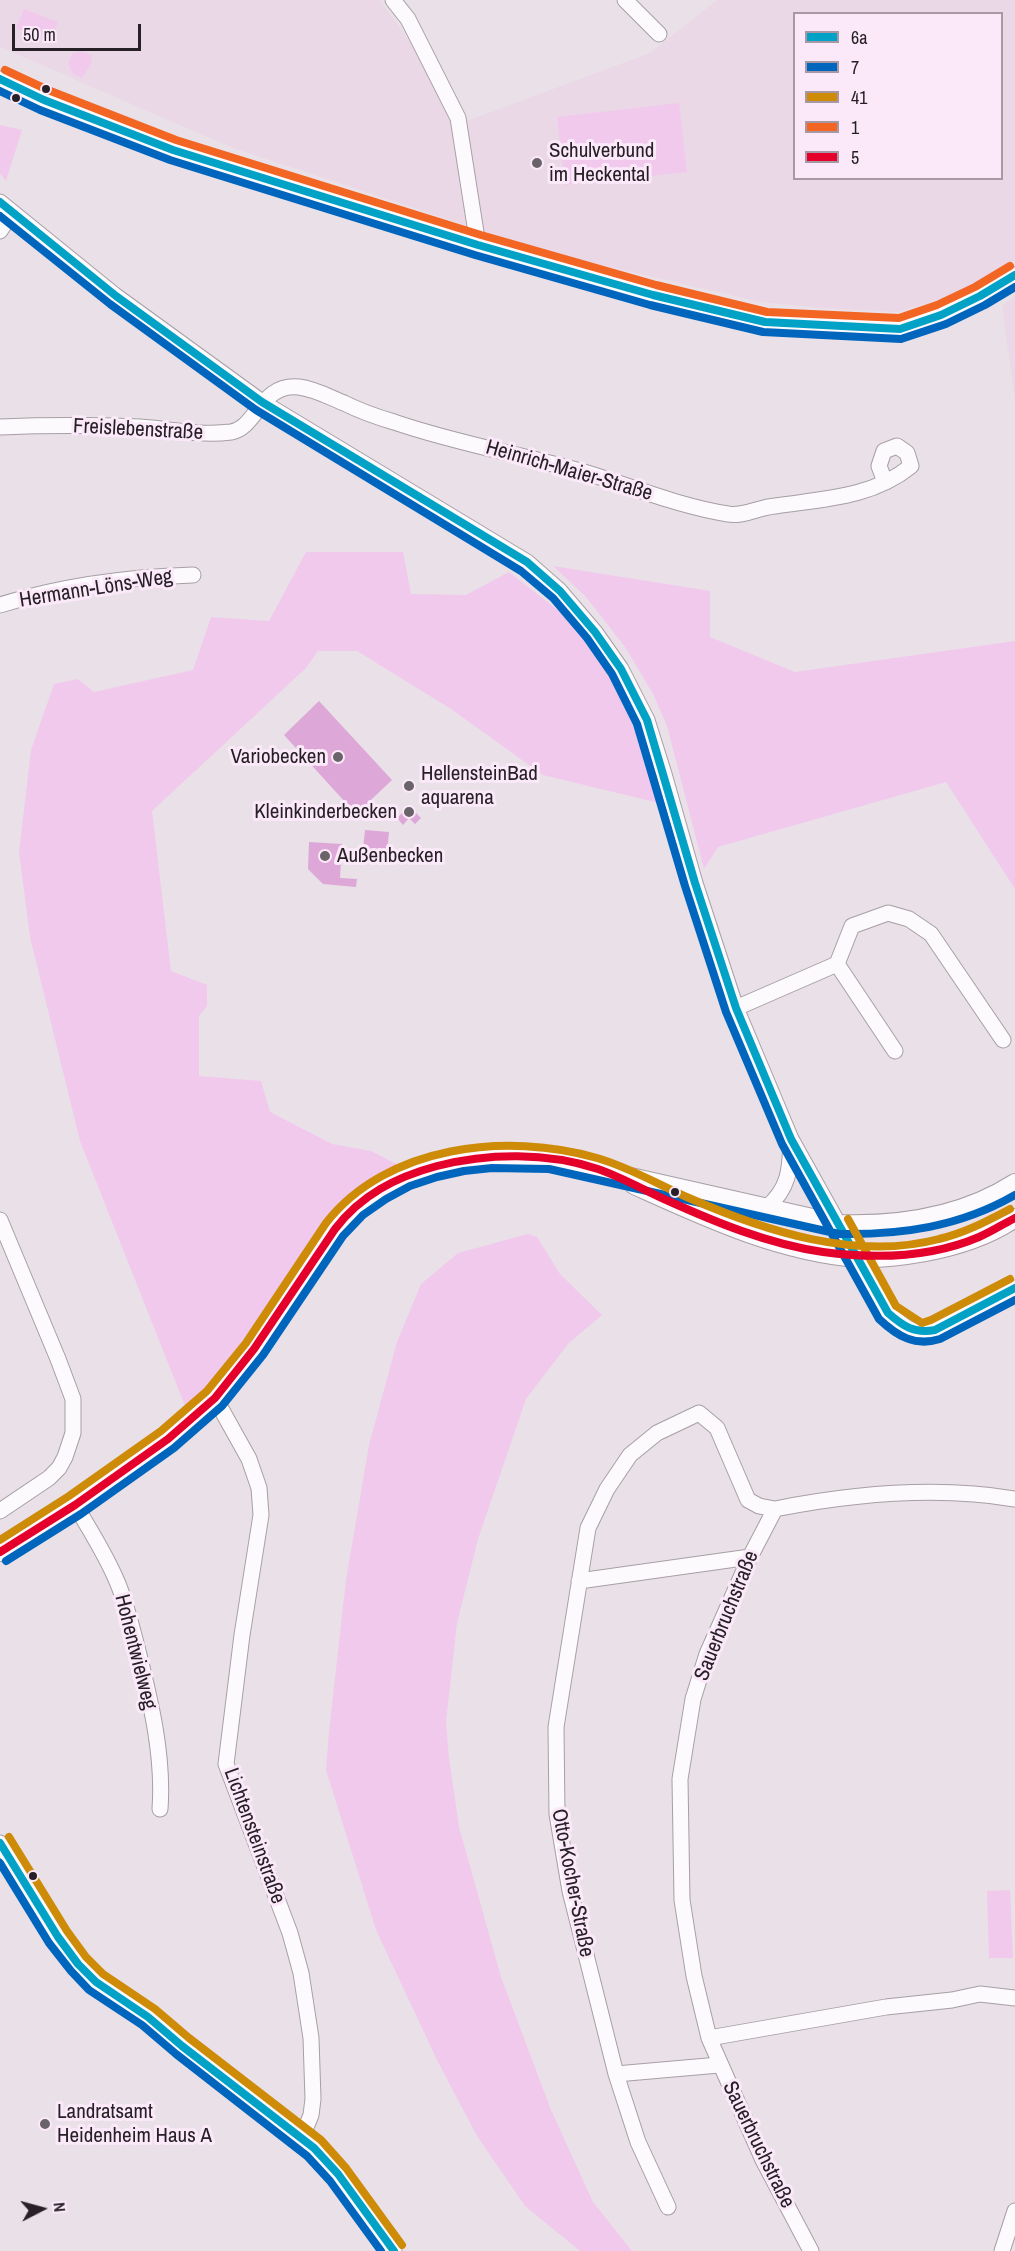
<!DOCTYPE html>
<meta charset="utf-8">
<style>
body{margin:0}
#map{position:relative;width:1015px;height:2251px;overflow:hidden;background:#eae0e8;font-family:"Archivo Narrow",sans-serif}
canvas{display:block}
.legend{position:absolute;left:793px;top:12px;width:210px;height:168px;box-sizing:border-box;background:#fbe9f9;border:2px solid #a699a5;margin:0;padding:8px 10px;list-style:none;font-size:18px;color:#272026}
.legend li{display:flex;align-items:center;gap:12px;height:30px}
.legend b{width:30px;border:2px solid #a699a5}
.north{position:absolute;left:12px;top:2179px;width:60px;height:60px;-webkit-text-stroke:4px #fbe9f9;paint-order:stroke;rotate:84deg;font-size:16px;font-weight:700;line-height:24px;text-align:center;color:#272026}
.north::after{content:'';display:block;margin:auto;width:21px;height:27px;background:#272026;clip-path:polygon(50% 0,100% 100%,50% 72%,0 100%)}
.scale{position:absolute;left:12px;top:24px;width:129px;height:27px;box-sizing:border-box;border:3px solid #272026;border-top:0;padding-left:8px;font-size:18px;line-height:21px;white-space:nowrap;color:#272026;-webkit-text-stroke:4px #fbe9f9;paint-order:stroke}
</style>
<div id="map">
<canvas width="1015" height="2251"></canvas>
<ul class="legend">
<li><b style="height:8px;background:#02a2c6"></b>6a</li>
<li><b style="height:8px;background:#0065bd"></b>7</li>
<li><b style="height:8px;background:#cd8b08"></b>41</li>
<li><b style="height:8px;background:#f26522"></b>1</li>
<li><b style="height:8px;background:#e4002b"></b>5</li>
</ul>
<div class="north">N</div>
<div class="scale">50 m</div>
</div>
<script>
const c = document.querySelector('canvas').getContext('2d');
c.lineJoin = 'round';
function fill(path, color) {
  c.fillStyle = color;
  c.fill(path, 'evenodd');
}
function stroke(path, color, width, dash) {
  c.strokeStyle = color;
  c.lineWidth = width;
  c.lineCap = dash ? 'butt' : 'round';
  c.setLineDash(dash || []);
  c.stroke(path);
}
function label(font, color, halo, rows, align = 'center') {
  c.font = font + ' "Archivo Narrow",sans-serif';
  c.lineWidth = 6;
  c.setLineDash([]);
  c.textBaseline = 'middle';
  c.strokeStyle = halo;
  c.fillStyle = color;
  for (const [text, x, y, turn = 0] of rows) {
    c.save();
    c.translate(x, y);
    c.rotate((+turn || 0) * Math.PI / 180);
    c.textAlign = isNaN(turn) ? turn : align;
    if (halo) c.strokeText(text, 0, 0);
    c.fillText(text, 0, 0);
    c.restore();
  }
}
fill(new Path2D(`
 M0,0H380L467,121L650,53L717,0H1015V260L952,296L897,312L822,308L760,302L550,253L233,148L0,47ZM794,14H1002V178H794Z
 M1015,296V400L1002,306Z`), '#ead8e7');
fill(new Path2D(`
 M24,9L58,22L51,42L16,28Z
 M82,51L92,56L91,64L82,78L73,74L68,64L73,53Z
 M679,103L687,172L565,185L557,117Z
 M0,125L22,130L6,181L0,173Z
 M306,552H403L411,594L466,595L509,572L564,615L601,660L631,714L659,803L543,775L451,709L357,651H318L306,668L152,811L171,971L207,985V1006L199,1016V1076L261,1081L270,1112L332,1144L371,1151L414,1173L371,1194L191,1421L80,1141L30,937L19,852L31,750L54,684L78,679L94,692L193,670L211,617L269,621Z
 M553,566L710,591V637L795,672L1015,641V889L946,782L718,847L704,869L667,726L653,694L625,647L586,597Z
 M528,1234L537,1237L560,1274L602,1315L568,1344L526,1399L478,1539L457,1623L446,1722L449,1758L459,1827L501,1977L551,2110L593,2202L632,2251H580L525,2206L477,2136L437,2060L376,1930L326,1770L329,1732L346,1580L369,1445L397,1342L421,1284L458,1253Z
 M1010,1890L1013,1958H989L987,1891Z`), '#f1c9ec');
fill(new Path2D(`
 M319,701L392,780L356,814L284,735Z
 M409,806L421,818L415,824L409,818L403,825L397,818Z
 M365,830L389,832L386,861L362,859Z
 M309,842L342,844L340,878L357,879L356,887L323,884L308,869Z`), '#dda7d8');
const minor = new Path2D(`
 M393,0L408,19L458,118L478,245
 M625,0L659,34
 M0,79L44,100L173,150L478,245L653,295L765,322L900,329L941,315L980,296L1015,275
 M0,202L116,296L262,402L527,562L560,591L595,632L621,669L647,720L664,774L695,883L736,1008L791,1139L888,1313C905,1327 912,1336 935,1330L1015,1288
 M0,231L12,212
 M0,427C47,425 93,425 140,427C170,429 200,436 231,432C257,428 260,383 299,387C315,389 329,397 344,403C360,411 377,417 394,422C455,443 518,454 580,471C629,485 677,506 728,514C742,517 760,507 775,506C822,499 872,498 911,466L907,453L897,446L884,451L879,466L885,482
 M0,605C61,586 129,577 193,575
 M837,964L895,1051
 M736,1008L837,964L852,926L888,913L909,919L931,934L1003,1040
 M766,1208C790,1188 790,1168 791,1139
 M0,1220L58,1359L73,1399V1433L65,1457L59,1468L49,1478L0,1511
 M215,1398L249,1459L259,1488L261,1515L242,1635L226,1764L290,1933L301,1973L311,2038L313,2099L311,2115L307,2125L298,2136
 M75,1505C89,1528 104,1552 115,1577C125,1598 131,1624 137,1647C150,1699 164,1754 160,1809
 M579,1581L750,1557
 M0,1843L58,1937L78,1964L96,1982L148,2017L182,2046L314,2148L338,2174L394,2251
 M709,2038L886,2007L952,2000L980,1994L1015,1998
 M616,2074L719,2065
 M668,2207L638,2142L616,2074L570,1891L557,1814L556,1727L588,1528L607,1489L630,1455L657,1433L699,1413L717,1428L748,1500L759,1506L775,1509
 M811,2251L763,2160L709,2038L694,1976L682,1900L680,1779L693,1699L707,1654L750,1557L775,1509C851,1494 938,1486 1015,1499
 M1002,2251L1015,2211`);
const tertiary = new Path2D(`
 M634,1185C705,1217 779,1252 858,1258C881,1259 904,1256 926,1252C957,1246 989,1236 1015,1218
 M0,1552L75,1505L168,1439L215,1398L254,1349L335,1229C389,1165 472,1150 551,1159L839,1224C901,1226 962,1217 1015,1183`);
stroke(minor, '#a79fa5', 17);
stroke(tertiary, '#a79fa5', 20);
stroke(minor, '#fcfafc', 15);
stroke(tertiary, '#fcfafc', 18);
stroke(new Path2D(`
 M0,79L44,100L173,150L478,245L653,295L765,322L900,329L941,315L980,296L1015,275
 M0,202L116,296L262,402L527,562L560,591L595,632L621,669L647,720L695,883L736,1008L791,1139L888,1313C903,1326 914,1334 935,1330L1015,1288
 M0,1843L58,1937L78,1964L96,1982L148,2017L182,2046L314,2148L338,2174L394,2251`), '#02a2c6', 8);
stroke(new Path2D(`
 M0,91L40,110L170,160L475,255L650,305L763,332L901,339L946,324L985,305L1015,287
 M0,216L110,304L256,410L521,571L553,598L587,638L612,674L637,724L685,886L726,1012L782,1144L879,1319C897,1336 915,1347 940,1339L1015,1300
 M6,1561L81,1514L174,1448L222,1406L263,1355L343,1236L363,1215L386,1199L410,1186L437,1177L464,1171L492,1168L549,1169L839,1234C901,1235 960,1227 1015,1195
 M0,1863L49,1943L71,1971L89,1990L142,2025L176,2054L307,2156L330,2181L381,2251`), '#0065bd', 8);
stroke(new Path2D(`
 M848,1219L896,1306L922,1323L931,1320L1010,1279
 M0,1540L69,1496L161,1431L207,1391L246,1343L326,1223C387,1145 507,1132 597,1158C629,1167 659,1185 689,1198C765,1231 856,1261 939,1239C965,1233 987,1221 1010,1209
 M9,1837L67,1931L86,1957L103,1974L155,2009L189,2038L321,2140L346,2168L402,2245`), '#cd8b08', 8);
stroke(new Path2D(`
 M5,70L48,90L176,140L481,235L656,285L767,312L899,318L937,305L975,287L1010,266`), '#f26522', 8);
stroke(new Path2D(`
 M0,1552L75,1505L168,1439L215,1398L254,1349L335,1229C361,1195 396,1177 437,1166C488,1153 547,1152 598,1169C621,1177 642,1189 664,1199C715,1222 768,1244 823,1252C875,1259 930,1258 979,1237C991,1232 1003,1224 1015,1218`), '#e4002b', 8);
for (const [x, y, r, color] of [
 [46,89,5,"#272026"],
 [16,98,5,"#272026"],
 [537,163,6,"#6b636a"],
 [338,757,6,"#6b636a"],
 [409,786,6,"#6b636a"],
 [409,812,6,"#6b636a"],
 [325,856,6,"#6b636a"],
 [675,1192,5,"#272026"],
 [33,1876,5,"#272026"],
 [45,2124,6,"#6b636a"]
]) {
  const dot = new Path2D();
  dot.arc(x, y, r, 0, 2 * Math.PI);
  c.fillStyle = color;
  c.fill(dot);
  stroke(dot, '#fbe9f9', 2);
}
label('21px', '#272026', '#fbe9f9', [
 ["Schulverbund",549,151],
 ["im Heckental",549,175],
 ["Variobecken",326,757,"right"],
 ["HellensteinBad",421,774],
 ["aquarena",421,798],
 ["Kleinkinderbecken",397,812,"right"],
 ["Außenbecken",337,856],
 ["Landratsamt",57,2112],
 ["Heidenheim Haus A",57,2136]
], 'left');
label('21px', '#272026', '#fbe9f9', [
 ["Freislebenstraße",138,430,3],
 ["Heinrich-Maier-Straße",569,471,16],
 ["Hermann-Löns-Weg",96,589,-9],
 ["Sauerbruchstraße",727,1616,-68],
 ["Hohentwielweg",135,1652,76],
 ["Lichtensteinstraße",254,1836,70],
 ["Otto-Kocher-Straße",572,1883,79],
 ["Sauerbruchstraße",758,2145,64]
]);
</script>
